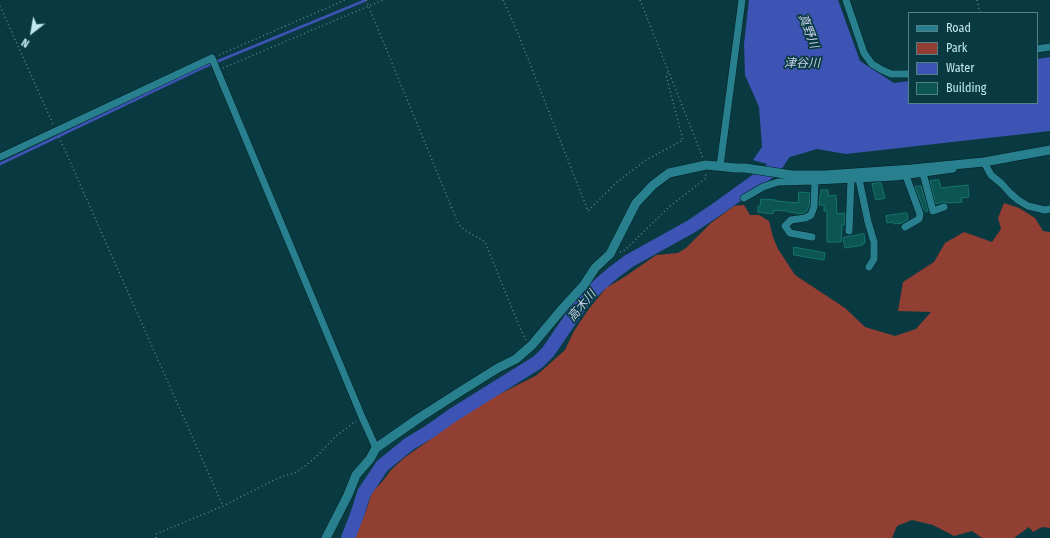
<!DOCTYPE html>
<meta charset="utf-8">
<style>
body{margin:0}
#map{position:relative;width:1050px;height:538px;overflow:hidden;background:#0a3a41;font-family:"Fira Sans Condensed",sans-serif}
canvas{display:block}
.legend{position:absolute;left:908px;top:12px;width:130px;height:92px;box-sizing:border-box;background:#0a3a41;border:1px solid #548087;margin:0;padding:5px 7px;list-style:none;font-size:12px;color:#c2e9f0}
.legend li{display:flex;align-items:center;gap:8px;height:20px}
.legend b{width:20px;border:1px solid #548087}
.north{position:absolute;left:12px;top:12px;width:40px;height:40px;-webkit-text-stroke:3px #0a3a41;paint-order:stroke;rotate:211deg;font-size:11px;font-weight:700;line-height:16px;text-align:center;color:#c2e9f0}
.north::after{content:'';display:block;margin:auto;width:14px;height:18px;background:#c2e9f0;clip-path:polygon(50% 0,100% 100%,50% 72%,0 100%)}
</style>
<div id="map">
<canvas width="1050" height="538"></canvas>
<ul class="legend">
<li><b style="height:5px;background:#28808e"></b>Road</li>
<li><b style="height:11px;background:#913e33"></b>Park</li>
<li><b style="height:11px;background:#3d54b5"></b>Water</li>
<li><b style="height:11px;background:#0c5552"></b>Building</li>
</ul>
<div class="north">N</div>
</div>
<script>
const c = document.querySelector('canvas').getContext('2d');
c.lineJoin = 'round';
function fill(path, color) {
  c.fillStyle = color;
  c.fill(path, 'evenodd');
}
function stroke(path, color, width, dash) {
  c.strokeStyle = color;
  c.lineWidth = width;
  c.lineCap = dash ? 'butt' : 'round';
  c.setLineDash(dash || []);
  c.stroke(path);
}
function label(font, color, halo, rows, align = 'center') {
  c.font = font + ' "Fira Sans Condensed","Noto Sans JP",sans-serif';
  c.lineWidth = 3.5;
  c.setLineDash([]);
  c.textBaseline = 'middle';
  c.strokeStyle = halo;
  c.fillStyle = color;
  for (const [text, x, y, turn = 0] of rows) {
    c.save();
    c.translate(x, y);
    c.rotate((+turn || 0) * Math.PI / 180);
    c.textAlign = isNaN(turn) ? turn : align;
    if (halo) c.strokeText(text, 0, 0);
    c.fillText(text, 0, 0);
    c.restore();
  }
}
fill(new Path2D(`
 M1004,203L1019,208L1035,218L1043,231L1050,232V528L1042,527L1033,532L1029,527L1014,538H982L972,531L954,536L933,525L912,520L897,526L892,538H355L366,511L372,492L382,482L391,470L404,458L469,412L490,399L537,375L565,350L574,331L588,310L606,288L626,276L656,255L678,253L686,248L711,223L734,206L744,205L750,215H759L769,221L773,237L778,249L795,275L845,308L865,327L895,336L916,329L931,312L898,311L903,282L934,262L945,243L964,232L992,242L1001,229L998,218Z`), '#913e33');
fill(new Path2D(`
 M749,0H838L860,61L894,83L909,81V103H1037V59L1050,57V131L846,154L817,149L790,157L774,166L753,160L762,147L759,107L745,75L744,44Z`), '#3d54b5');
stroke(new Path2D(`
 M0,164L204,67L366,0`), '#3d54b5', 2.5);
stroke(new Path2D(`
 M348,538L357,515L364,493L382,466L409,444L429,432L453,415L538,362L548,352L583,301L599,285L613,273L629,261L692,226L720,207L774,168L787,148`), '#3d54b5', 14);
const building = new Path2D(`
 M939,180L941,188L968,185L969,197L961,198L962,202L947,203L943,202L936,204L930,181Z
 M881,183L885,198L876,200L872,184Z
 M921,186L928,211L926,212L924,210L915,187Z
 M821,190H828V196L836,195L837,214L845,213L844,225H842L841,242H827V211H824V205H819L820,194H821Z
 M799,192L810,193L809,206L807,211L803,213L797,214V213L788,212V211L776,210V211H773V214L758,212V206H760L761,199L776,200V201L798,203Z
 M907,213L908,220L902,223L894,224L893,222L887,223L886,216Z
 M864,234L865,243H862L863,245L845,248L843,238Z
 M794,247L825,253L824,260L794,255Z`);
fill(building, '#0c5552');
stroke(building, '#147571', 1);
const minor = new Path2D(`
 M846,0L864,53L872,64L882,70L891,74H909
 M1037,49L1050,47
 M0,157L212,58L362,417L376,448
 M981,163L984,162L991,175L1002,184L1010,193L1018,200L1028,206L1045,210L1050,209
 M720,166L742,0
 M923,173L933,211L944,207
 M859,179L868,222L874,242V259L869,267
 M744,198L763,187L778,182L815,181L895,177L953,169
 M905,227L919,219L920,214L906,176
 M849,231L851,179
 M812,237L790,233L785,226L791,220L805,218L811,215L814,207L815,181`);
const tertiary = new Path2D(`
 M326,538L348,495L356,475L370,459L376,448L419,418L458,393L498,368L516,359L532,345L563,308L584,285L595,268L610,254L636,203L653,185L669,173L706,165L736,168H745L792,175H825L912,169L984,162L1050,150`);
stroke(minor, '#041f23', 8);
stroke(tertiary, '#041f23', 10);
stroke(new Path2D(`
 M366,0L458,223C465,233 476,235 485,242L520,328L526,340
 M503,0L517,31L588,211L617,182L646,160L683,140L666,75L669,70
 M640,0L703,158
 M977,0L980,13
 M0,6L53,124
 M219,55L345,0
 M223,68L383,0
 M59,137L223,506
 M620,252L625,250L669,207L705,179L706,173
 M156,538V534L223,506L278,478L297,472L315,458L336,436L356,421`), '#58848b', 1.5, [1, 3]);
stroke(minor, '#28808e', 7);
stroke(tertiary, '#28808e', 9);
label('italic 12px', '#c8d2eb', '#0a3a41', [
 ["真野川",808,31,69],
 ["津谷川",802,64],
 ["高木川",582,306,-50]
]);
</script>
